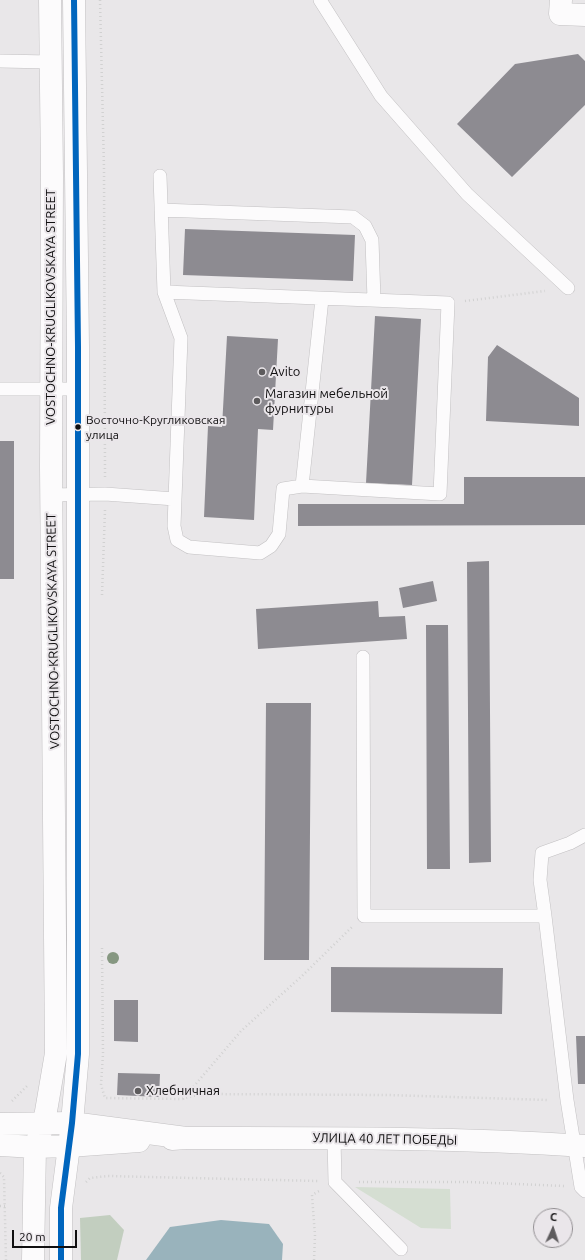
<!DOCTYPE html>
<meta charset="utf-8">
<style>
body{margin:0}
#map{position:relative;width:585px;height:1260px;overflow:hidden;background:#e9e7e9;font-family:Ubuntu,sans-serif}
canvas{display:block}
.north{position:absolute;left:533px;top:1208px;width:40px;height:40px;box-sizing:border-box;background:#eae6ea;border:1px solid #939093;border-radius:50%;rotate:3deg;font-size:11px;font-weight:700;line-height:16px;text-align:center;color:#111011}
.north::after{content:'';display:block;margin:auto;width:14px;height:18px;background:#5d5b5d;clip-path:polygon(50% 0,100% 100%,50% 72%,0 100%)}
.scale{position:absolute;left:12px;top:1230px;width:65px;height:18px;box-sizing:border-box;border:2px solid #111011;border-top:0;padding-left:5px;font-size:12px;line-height:14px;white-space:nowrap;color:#111011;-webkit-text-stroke:3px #eae6ea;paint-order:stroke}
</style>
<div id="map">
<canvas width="585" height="1260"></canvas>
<div class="north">С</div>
<div class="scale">20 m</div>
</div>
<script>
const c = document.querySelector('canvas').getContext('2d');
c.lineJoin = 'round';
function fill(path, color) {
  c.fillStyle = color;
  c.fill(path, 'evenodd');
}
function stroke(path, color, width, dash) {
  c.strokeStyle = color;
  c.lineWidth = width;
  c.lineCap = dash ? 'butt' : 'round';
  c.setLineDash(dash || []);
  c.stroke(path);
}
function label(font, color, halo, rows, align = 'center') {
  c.font = font + ' Ubuntu,sans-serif';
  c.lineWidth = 4;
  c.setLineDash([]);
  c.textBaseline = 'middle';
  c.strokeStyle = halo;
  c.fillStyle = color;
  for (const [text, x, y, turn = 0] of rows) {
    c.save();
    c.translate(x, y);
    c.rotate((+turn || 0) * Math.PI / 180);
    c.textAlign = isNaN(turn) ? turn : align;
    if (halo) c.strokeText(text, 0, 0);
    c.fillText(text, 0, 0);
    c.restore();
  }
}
fill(new Path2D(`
 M355,1187L450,1189L451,1229L421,1228Z`), '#d5ded2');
fill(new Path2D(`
 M110,1215L124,1230L117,1260H81L80,1218Z`), '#c2cebf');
fill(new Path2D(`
 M221,1220L269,1224L283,1244L282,1260H146L170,1227Z`), '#99b3bc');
fill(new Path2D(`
 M578,54L585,61V105L512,177L457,124L515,64Z
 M185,229L355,235L353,281L183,275Z
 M375,316L421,319L412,485L366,483Z
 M227,336L278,339L273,430L258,429L254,520L204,517L208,426L222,427Z
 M497,345L579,398V426L486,421L488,357Z
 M0,441H14V579H0Z
 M464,477H585V525L298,526V504H464Z
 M489,561L491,862L469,863L467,562Z
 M433,581L437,601L403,608L399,588Z
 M378,601L379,617L405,616L407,639L258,649L256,609Z
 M426,625H448L450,869H427Z
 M266,703H311L309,960H264Z
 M331,967L503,968L502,1014L331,1012Z
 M114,1000H138V1042L114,1041Z
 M576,1036H585V1084H578Z
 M118,1073L160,1074L159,1097L117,1095Z`), '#8d8b91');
const service = new Path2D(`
 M320,0L381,96L467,194L568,288
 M0,61L50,62
 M160,176L164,292L181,338L174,526L177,540L189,547L260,553L271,546L279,534L283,489L302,486L440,494L448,303L164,292
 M161,210L353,217L365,226L372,240L374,300
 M0,389H77
 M302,486L322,299
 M51,495L105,494L175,499
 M363,657L364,916H545L567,1100L581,1187L585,1191
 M545,916L540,880L542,853L570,843L585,835
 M334,1138L335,1182L401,1249`);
const minor = new Path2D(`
 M561,0L560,14L585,15`);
const tertiary = new Path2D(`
 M74,0L78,347V1054L72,1123L186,1138
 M44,1123L56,1053L51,467L52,175L50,0
 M172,1139L186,1138C319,1138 452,1137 585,1146
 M69,1146L139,1141`);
const secondary = new Path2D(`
 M0,1124L72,1123L61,1208V1260
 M0,1145L35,1147L69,1146
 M33,1260L35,1147L44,1123`);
stroke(service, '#c2c0c2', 14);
stroke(minor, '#c2c0c2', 23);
stroke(tertiary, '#c2c0c2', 23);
stroke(secondary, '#c2c0c2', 23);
stroke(new Path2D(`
 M100,0L104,168L105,477
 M465,301L545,291
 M102,595L105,510
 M102,948L103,1054L101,1085L105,1098L182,1099L201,1094L388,1095L549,1100
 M183,1099L241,1031L303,975L352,927
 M12,1101L27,1086
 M0,1173L4,1177L6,1260
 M86,1182L90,1178L108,1176L318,1181
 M359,1182H469L564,1186
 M0,1206H5
 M314,1260L315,1236L312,1195L321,1190`), '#d1d1d1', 2.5, [1, 3]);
stroke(service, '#fcfbfc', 13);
stroke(minor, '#fcfbfc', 22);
stroke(tertiary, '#fcfbfc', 22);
stroke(secondary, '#fcfbfc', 22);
stroke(new Path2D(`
 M61,1260V1208L72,1123L78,1054V347L74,0`), '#0065bd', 6);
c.fillStyle = '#869781';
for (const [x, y] of [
 [113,958]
]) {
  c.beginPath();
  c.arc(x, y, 6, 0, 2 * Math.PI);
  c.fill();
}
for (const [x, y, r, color] of [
 [262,372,4,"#5d5b5d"],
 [257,401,4,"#5d5b5d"],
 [78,427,3.5,"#111011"],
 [138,1091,4,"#5d5b5d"]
]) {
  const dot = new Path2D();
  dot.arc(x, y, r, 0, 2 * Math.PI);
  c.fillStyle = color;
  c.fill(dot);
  stroke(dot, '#eae6ea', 1.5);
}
label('12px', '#111011', '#eae6ea', [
 ["Восточно-Кругликовская",86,420],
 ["улица",86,435]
], 'left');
label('13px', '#111011', '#eae6ea', [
 ["VOSTOCHNO-KRUGLIKOVSKAYA STREET",51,307,-90],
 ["VOSTOCHNO-KRUGLIKOVSKAYA STREET",53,631,-91],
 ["УЛИЦА 40 ЛЕТ ПОБЕДЫ",385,1139,1]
]);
label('13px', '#111011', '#eae6ea', [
 ["Avito",270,372],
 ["Магазин мебельной",265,394],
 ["фурнитуры",265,409],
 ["Хлебничная",146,1091]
], 'left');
</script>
